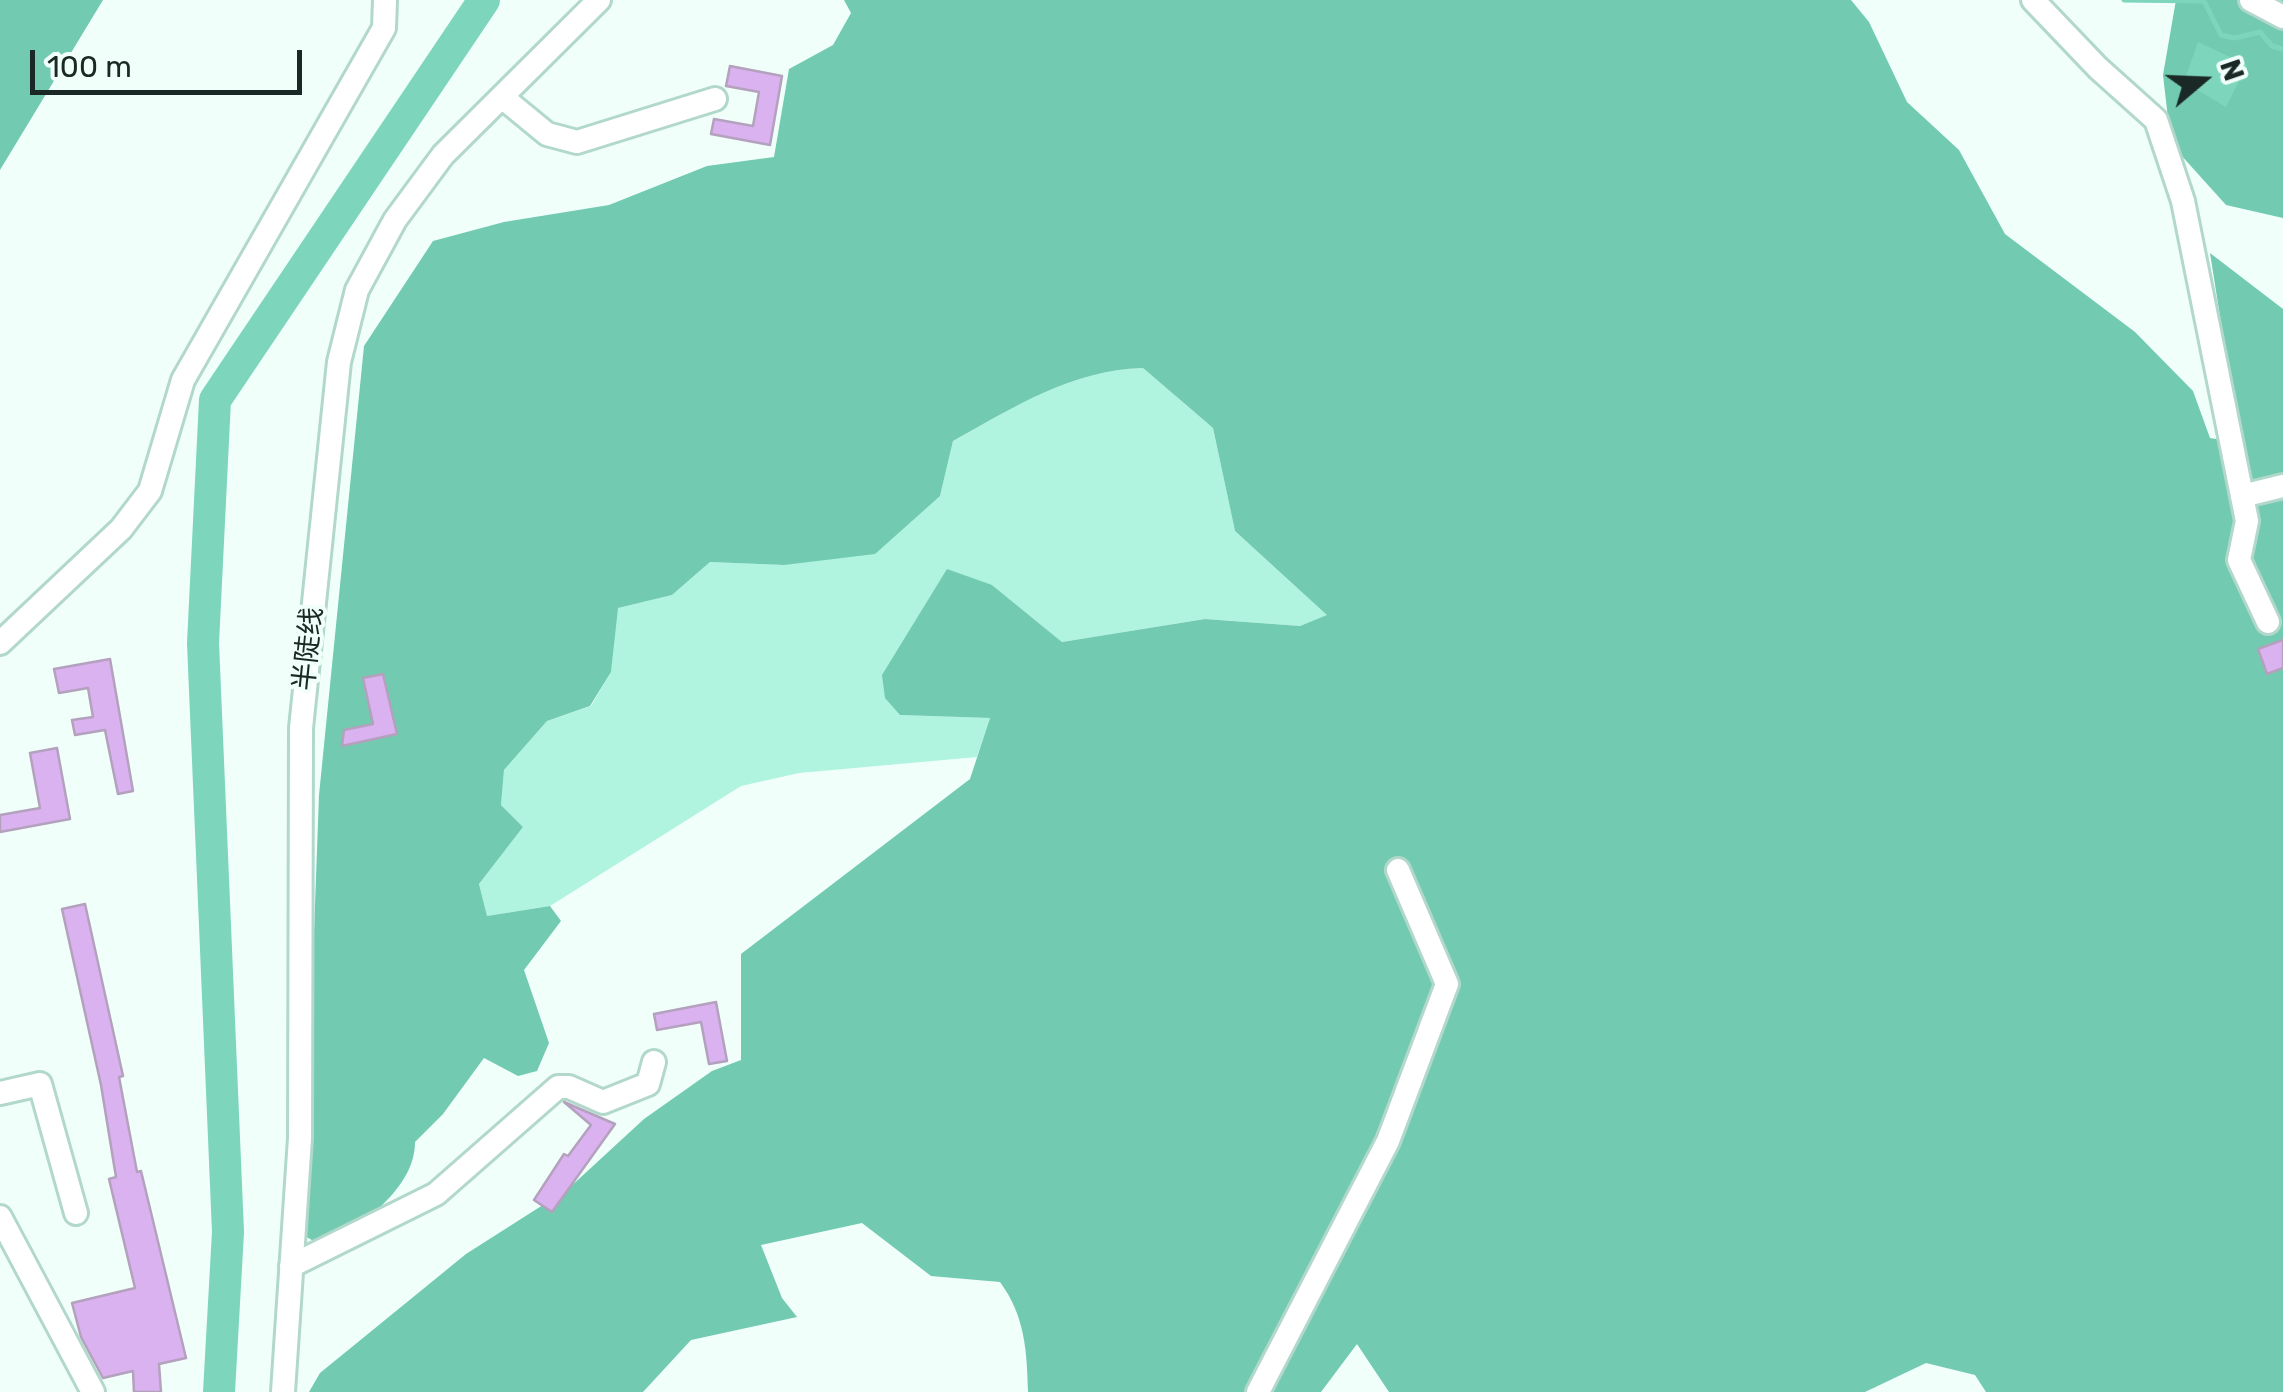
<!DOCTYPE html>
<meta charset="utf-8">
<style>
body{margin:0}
#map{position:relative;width:2283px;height:1392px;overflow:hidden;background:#f0fffa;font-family:Rubik,sans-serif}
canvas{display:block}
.north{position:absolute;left:2153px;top:30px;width:100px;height:100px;-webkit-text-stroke:8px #f0fffa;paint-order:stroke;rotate:71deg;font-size:28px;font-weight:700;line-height:40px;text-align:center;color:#1a2925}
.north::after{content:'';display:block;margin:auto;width:35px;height:45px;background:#1a2925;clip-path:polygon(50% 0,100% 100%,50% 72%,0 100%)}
.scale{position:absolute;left:30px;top:50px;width:272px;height:45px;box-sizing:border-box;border:5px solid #1a2925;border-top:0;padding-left:12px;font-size:30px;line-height:35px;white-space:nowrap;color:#1a2925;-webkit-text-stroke:8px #f0fffa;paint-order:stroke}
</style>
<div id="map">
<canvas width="2283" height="1392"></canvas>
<div class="north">N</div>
<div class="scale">100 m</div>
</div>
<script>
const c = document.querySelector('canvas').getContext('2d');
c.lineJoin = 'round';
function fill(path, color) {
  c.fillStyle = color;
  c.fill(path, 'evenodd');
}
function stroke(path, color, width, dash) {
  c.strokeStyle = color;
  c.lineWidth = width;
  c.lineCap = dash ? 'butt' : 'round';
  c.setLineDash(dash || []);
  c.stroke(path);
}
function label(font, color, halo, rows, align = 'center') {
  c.font = font + ' Rubik,"Noto Sans SC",sans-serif';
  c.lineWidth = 8;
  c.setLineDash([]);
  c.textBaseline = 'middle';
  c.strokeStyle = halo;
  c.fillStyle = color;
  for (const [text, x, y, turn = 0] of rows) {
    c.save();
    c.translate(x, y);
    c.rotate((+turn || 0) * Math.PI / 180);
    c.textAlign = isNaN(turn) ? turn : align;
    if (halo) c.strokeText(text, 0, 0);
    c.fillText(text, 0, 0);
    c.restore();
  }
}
fill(new Path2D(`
 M1143,368L1213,428L1235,531L1328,615L1300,626L1205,619L1062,642L992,585L900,715L990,718L977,757L799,773L741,786L550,906L487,916L479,884L523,827L501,805L504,770L547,721L591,706L611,672L617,608L672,595L710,562L784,565L940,496L953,441C1014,407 1072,370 1143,368Z`), '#b0f4df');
fill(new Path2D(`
 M0,0H103L0,170Z
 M844,0H1851L1869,22L1907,102L1959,150L2005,234L2135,332L2193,391L2210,438L2240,443L2210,253L2283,309V1392H1986L1975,1375L1926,1363L1865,1392H1389L1357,1344L1321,1392H1028C1027,1351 1025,1316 1000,1282L931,1276L862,1223L761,1245L782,1298L797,1317L691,1340L643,1392H309L320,1373L466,1254L568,1189L644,1119L712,1071L741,1060V954L970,779L990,718L900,715L885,698L882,675L947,569L992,585L1062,642L1205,619L1300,626L1327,615L1235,531L1213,428L1143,368C1072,370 1014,407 953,441L940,496L875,554L784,565L710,562L672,595L618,608L611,672L590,706L547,721L504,770L501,805L523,827L479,884L487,916L550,906L561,921L524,970L549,1043L537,1071L518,1076L484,1058L443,1114L415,1142C415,1189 361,1224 326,1248L303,1235L319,795L364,346L433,241L504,222L609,205L707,166L774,157L789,69L833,45L851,13Z
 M2176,0H2283V218L2226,205L2171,144L2163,75Z`), '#72cab1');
fill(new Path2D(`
 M2198,42L2247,65L2226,107L2184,82Z`), '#7dd6bc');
stroke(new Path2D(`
 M2124,0L2204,1L2221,35L2235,38L2260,32L2272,46L2283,49`), '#7dd6bc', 5);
stroke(new Path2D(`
 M219,1392L228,1232L203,643L215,400L484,0`), '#7dd6bc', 32);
const building = new Path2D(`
 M730,66L782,76L770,145L711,134L714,119L753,126L759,92L726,86Z
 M2283,640V668L2267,674L2258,649Z
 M110,659L133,791L118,794L105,730L75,735L72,720L93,717L88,688L59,693L54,669Z
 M383,674L397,734L342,746L344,730L373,724L363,678Z
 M57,748L70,819L0,832V815L40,808L30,753Z
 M85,904L123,1076L119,1077L137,1172L141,1171L186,1358L159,1364L161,1392H134L133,1371L103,1378L81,1337L72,1303L135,1288L109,1179L116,1177L101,1085L62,909Z
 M716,1002L727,1061L709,1064L701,1022L657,1030L654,1014Z
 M564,1102L615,1124L552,1212L534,1200L564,1154L568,1156L591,1125Z`);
fill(building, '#dab2f0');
stroke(building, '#b3a1bd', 2.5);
const minor = new Path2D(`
 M2033,0L2098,68L2156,120L2183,201L2247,521L2239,560L2268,622
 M2251,0L2283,17
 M502,97L547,134L577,142L715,99
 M2242,496L2283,486
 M0,643L121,529L150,491L183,380L384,28L385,0
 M0,1093L40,1084L76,1213
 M0,1217L93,1392
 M291,1266L436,1194L558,1087H569L603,1102L648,1084L654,1062
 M283,1392L300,1138L301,728L339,362L357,290L395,220L443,155L599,0
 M1258,1392L1388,1141L1447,984L1398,870`);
stroke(minor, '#b2d8cb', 28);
stroke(minor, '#fff', 22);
label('28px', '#1a2925', '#f0fffa', [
 ["半陡线",309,649,-84]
]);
</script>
